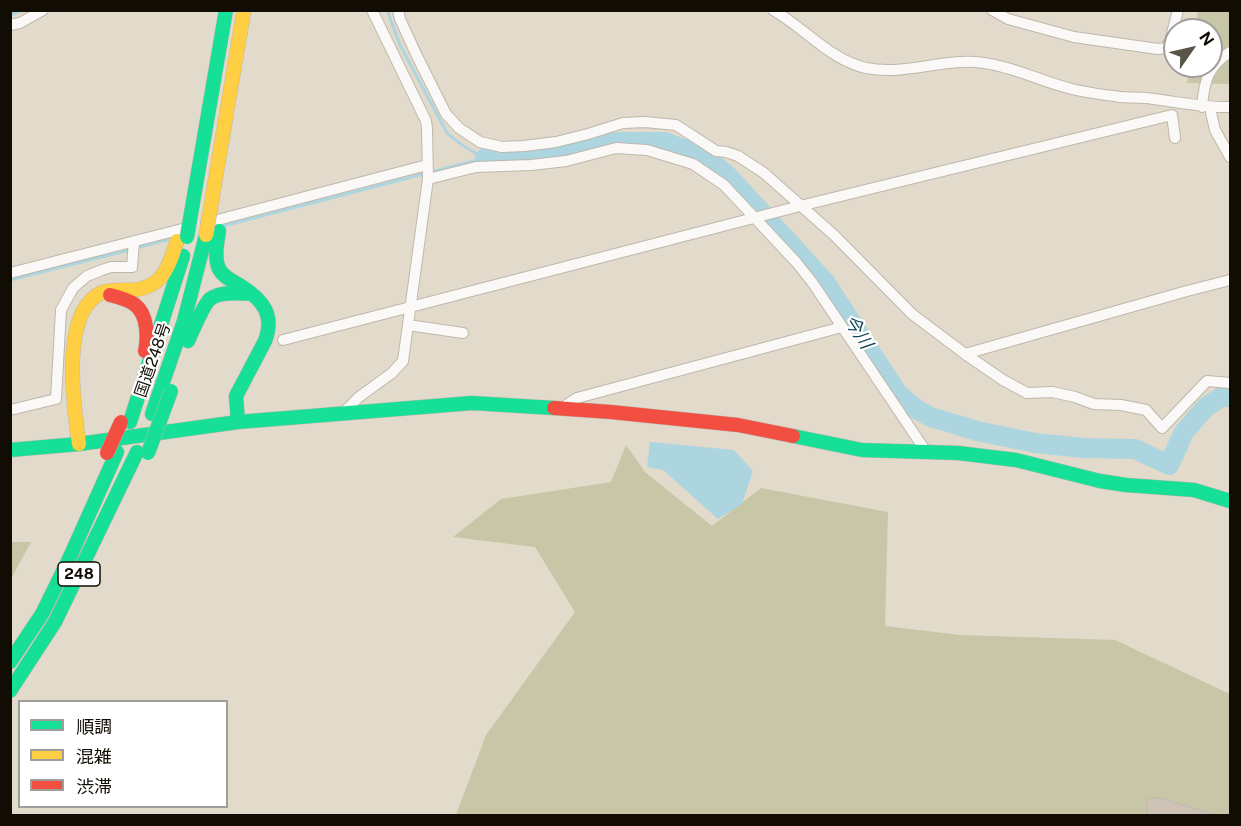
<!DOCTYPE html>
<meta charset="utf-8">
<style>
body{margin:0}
#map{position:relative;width:1241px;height:826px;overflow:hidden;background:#e2dacb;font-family:"Public Sans","Noto Sans JP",sans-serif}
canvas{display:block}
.frame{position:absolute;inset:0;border:12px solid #110d04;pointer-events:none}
.legend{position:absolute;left:18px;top:700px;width:210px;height:108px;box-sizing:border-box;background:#fff;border:2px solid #a09e9b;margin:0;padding:8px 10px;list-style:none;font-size:18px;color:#110d04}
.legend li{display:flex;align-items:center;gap:12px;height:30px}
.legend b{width:30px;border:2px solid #a09e9b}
.north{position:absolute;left:1163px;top:18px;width:60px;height:60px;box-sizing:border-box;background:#fff;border:2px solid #a09e9b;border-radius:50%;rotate:56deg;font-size:16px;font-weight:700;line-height:24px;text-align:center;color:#110d04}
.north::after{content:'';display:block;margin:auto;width:21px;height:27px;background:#5a554a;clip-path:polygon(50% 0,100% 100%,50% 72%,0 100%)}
</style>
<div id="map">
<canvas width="1241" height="826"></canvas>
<div class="frame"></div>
<ul class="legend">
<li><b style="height:8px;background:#16e098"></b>順調</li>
<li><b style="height:8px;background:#ffcf43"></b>混雑</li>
<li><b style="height:8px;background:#f24e42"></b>渋滞</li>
</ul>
<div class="north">N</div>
</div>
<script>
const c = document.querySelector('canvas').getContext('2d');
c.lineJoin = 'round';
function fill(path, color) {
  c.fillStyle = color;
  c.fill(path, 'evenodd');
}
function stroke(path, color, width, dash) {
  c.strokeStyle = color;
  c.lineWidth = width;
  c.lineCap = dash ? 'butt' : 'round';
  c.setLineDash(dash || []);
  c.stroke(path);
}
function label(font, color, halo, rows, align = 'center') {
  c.font = font + ' "Public Sans","Noto Sans JP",sans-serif';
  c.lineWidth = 4.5;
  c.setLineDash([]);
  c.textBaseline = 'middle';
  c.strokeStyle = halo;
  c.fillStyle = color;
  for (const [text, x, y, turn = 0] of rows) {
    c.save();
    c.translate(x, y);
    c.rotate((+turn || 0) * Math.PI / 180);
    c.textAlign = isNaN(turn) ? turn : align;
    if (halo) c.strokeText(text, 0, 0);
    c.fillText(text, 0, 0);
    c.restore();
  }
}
fill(new Path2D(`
 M1198,11H1230V84L1187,83L1190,66H1211V30H1195Z
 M626,445L645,472L712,526L761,488L888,512L885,626L960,635L1115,640L1230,694V815H456L486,735L575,612L535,547L453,537L501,499L611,482Z
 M11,542H31L11,579L10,542Z`), '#c7c7a7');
fill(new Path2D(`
 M650,442L734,450L753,471L742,504L718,519L663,470L647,467Z`), '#acd5e0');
stroke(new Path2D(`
 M387,10L400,45L447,133C458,143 470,151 484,157
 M10,15L23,10
 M223,226L485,158
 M136,248L170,239
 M10,280L129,250`), '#acd5e0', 3);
stroke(new Path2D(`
 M485,158L517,159L618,142H665L705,157L729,177L825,282L898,394L916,409L931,417L977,431L1035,443L1084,448L1135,449L1169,465L1184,432L1206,407L1223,396L1230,397`), '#acd5e0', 20);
const building = new Path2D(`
 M1159,798L1210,813V816H1147V799Z`);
fill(building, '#cec3b4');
stroke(building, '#c4bcb1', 1.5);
const street = new Path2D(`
 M398,10L400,19L416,54L446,114L459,128L480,142L502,147L524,146L556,142L588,134L623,123L645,122L676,125L716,151L726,152L738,156L764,173L835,236L912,314L965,354L1003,380L1027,393L1052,392L1075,397L1094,404L1121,405L1146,410L1162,428L1207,381L1230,383
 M773,10C805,28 830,60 866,68C907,76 945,57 984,63C1015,67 1042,82 1072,89C1088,93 1105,95 1121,97C1132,98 1143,97 1153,99C1179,102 1204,108 1230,107
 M992,10L1008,19L1074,37L1158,49L1166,48L1170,41L1178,10
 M10,25L20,23L43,10
 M1202,107C1204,81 1208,66 1230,52
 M1210,108L1215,130L1230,157
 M428,179L476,167L531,165L566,161L616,148L647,150L693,164L724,185L796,262L812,282L927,453
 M206,223L427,165
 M10,273L190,227
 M408,325L463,333
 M283,340L800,206L1172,115L1175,138
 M965,354L1187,291L1230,280
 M562,408L577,398L842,327
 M10,410L56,399L61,310L73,288L87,276L102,270L111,267H132L134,241
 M342,414L359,397L392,373L403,361L428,179L427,128L426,121L372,10`);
const fast = new Path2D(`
 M219,231C217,243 214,257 219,269C224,278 233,281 241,286C263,300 275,315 265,341L236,396L238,422
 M188,341C192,332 204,304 210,299C220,291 240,293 252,294
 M152,414L184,321L206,235
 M130,422L183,256
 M793,436L862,450L958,453L1016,460L1100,481L1126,485L1194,490L1230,501
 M10,450L79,444L238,422L472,403L554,408
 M10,662L42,614L69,559L117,452
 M10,691L55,622L137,452`);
const slow = new Path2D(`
 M79,444C74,407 59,310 103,292C111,289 121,290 131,290C162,289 169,267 177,241`);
const jam = new Path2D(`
 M110,295C130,300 143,304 146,327C147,335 147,343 145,351
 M554,408L611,412L738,425L793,436`);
stroke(street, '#beb7ab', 12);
stroke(fast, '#beb7ab', 15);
stroke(slow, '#beb7ab', 15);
stroke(jam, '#beb7ab', 15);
stroke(street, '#fbf9f7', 10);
stroke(fast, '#16e098', 14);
stroke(slow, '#ffcf43', 14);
stroke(jam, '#f24e42', 14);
const fastBridge = new Path2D(`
 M187,237L226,10
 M148,453L171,391`);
const slowBridge = new Path2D(`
 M206,235L244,10`);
const jamBridge = new Path2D(`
 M107,453L121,422`);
stroke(fastBridge, '#beb7ab', 15, []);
stroke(slowBridge, '#beb7ab', 15, []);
stroke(jamBridge, '#beb7ab', 15, []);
stroke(fastBridge, '#16e098', 14);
stroke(slowBridge, '#ffcf43', 14);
stroke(jamBridge, '#f24e42', 14);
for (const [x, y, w] of [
 [79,574,42]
]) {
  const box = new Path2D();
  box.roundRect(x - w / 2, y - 12, w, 24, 4.5);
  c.fillStyle = '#fff';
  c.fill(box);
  stroke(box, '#110d04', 1.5);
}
label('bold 15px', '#110d04', null, [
 ["248",79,574]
]);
label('16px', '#110d04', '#fff', [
 ["国道248号",153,360,-71]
]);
label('italic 18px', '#0b4252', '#fff', [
 ["今川",858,332,57]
]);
</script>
